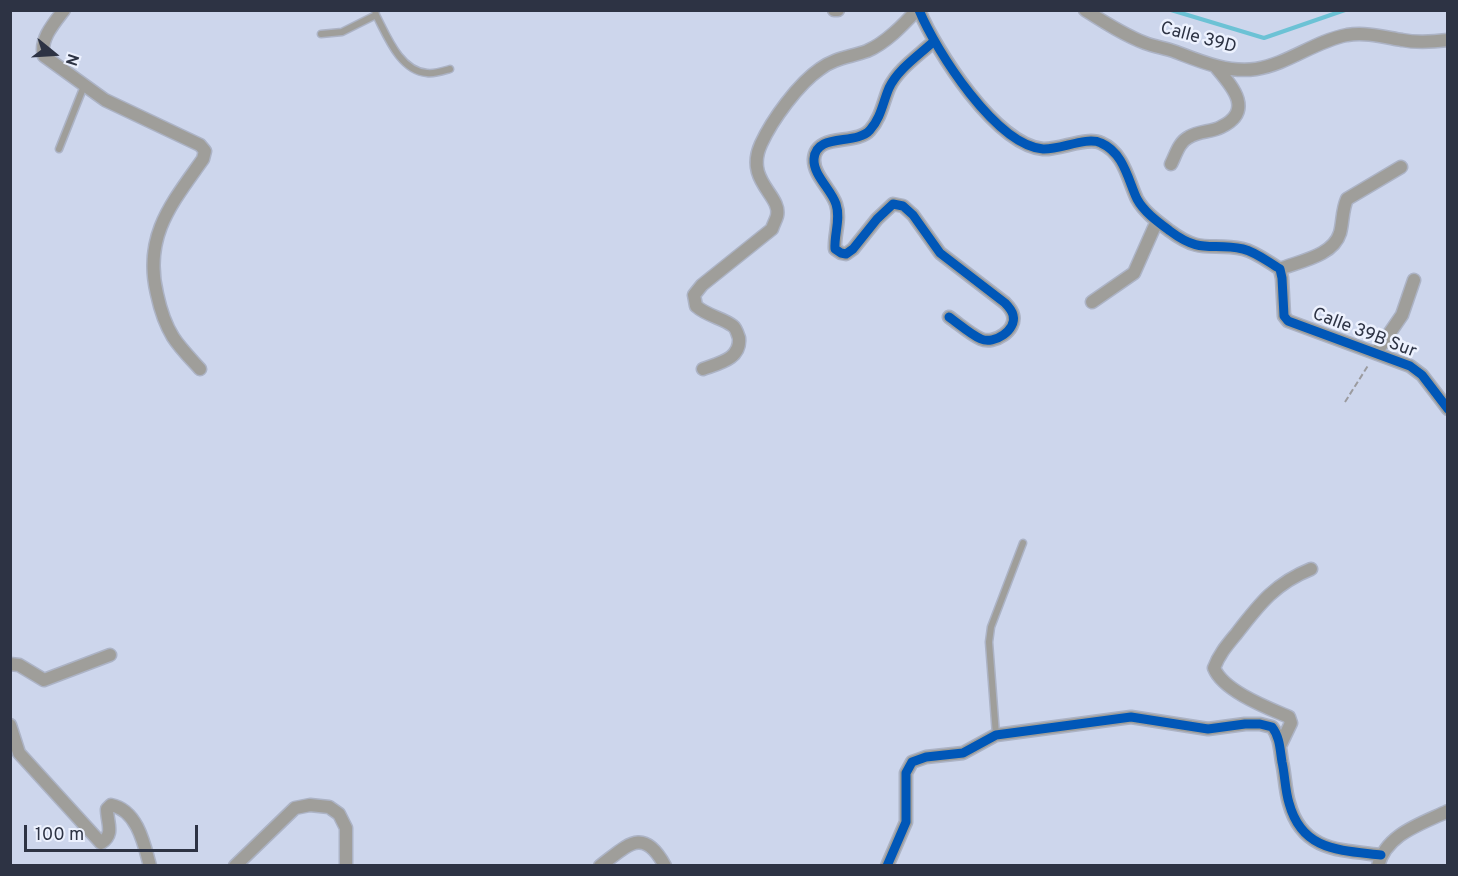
<!DOCTYPE html>
<style>
body{margin:0}
#map{position:relative;width:1458px;height:876px;overflow:hidden;background:#cdd6ec;font-family:Overpass,sans-serif}
canvas{display:block}
.frame{position:absolute;inset:0;border:12px solid #2d3344;pointer-events:none}
.north{position:absolute;left:24px;top:24px;width:60px;height:60px;-webkit-text-stroke:4px #ecf1fe;paint-order:stroke;rotate:108deg;font-size:16px;font-weight:700;line-height:24px;text-align:center;color:#2d3344}
.north::after{content:'';display:block;margin:auto;width:21px;height:27px;background:#2d3344;clip-path:polygon(50% 0,100% 100%,50% 72%,0 100%)}
.scale{position:absolute;left:24px;top:825px;width:174px;height:27px;box-sizing:border-box;border:3px solid #2d3344;border-top:0;padding-left:8px;font-size:18px;line-height:21px;white-space:nowrap;color:#2d3344;-webkit-text-stroke:4px #ecf1fe;paint-order:stroke}
</style>
<div id="map">
<canvas width="1458" height="876"></canvas>
<div class="frame"></div>
<div class="north">N</div>
<div class="scale">100 m</div>
</div>
<script>
const c = document.querySelector('canvas').getContext('2d');
c.lineJoin = 'round';
function stroke(path, color, width, dash) {
  c.strokeStyle = color;
  c.lineWidth = width;
  c.lineCap = dash ? 'butt' : 'round';
  c.setLineDash(dash || []);
  c.stroke(path);
}
function label(font, color, halo, rows, align = 'center') {
  c.font = font + ' Overpass,sans-serif';
  c.lineWidth = 5;
  c.setLineDash([]);
  c.textBaseline = 'middle';
  c.strokeStyle = halo;
  c.fillStyle = color;
  for (const [text, x, y, turn = 0] of rows) {
    c.save();
    c.translate(x, y);
    c.rotate((+turn || 0) * Math.PI / 180);
    c.textAlign = isNaN(turn) ? turn : align;
    if (halo) c.strokeText(text, 0, 0);
    c.fillText(text, 0, 0);
    c.restore();
  }
}
stroke(new Path2D(`
 M1171,10L1264,38L1345,10`), '#6cc2d5', 4);
const service = new Path2D(`
 M376,15C387,36 400,71 427,73C435,74 443,71 450,69
 M321,34L342,32L376,15L375,10
 M59,149L84,86
 M996,735L989,642L991,627L1023,543`);
const minor = new Path2D(`
 M64,10C54,23 39,40 44,56L105,100L200,145L205,151L203,159C172,203 143,236 157,294C160,308 165,324 173,337C180,348 191,359 200,369
 M834,10H838
 M919,10C936,51 996,145 1043,149C1060,150 1087,136 1101,143C1124,153 1128,180 1137,199C1144,212 1158,222 1170,231C1202,255 1211,242 1243,249C1256,252 1268,262 1280,269L1282,278L1284,316L1288,321L1410,366L1422,375L1448,409
 M1085,10C1104,22 1124,35 1145,43C1155,47 1166,48 1176,52C1202,62 1228,73 1256,69C1288,64 1315,41 1347,35C1366,32 1384,37 1402,40C1417,43 1432,42 1448,40
 M933,42C918,56 898,69 889,88C883,102 881,118 870,130C856,146 816,132 814,159C813,175 831,189 836,204C841,219 834,234 835,249L841,253L846,254L853,249L877,219L893,204L903,206L913,215L940,253L1005,303C1008,306 1012,311 1013,315C1017,330 994,345 981,339C970,334 959,324 949,317
 M1171,164C1176,154 1179,142 1189,137C1199,131 1212,132 1221,127C1256,110 1230,84 1215,66
 M1280,269C1300,261 1333,256 1340,233C1343,222 1342,210 1347,199L1401,167
 M1092,302L1134,273L1157,221
 M1376,353L1402,315L1414,280
 M703,369C719,363 741,359 739,338C738,335 736,328 733,326C723,318 707,316 696,306L694,295L702,285L772,229C773,225 776,220 777,216C782,195 744,181 761,144C772,120 798,84 820,69C834,58 851,57 867,51C886,43 903,25 917,10
 M10,664L19,665L44,680L110,655
 M10,725L19,753L101,843C115,834 107,823 107,809L111,805C137,810 144,843 150,866
 M1280,746L1291,723L1289,717C1268,708 1223,691 1214,668C1219,654 1228,644 1237,633C1260,603 1276,583 1311,569
 M235,866L295,808L310,805L329,807L339,814L346,828V866
 M600,866C627,846 643,825 665,866
 M887,866L906,822V773L912,762L926,757L963,753L996,735L1131,717L1208,729L1245,724H1260L1272,727C1280,737 1280,750 1282,762C1285,775 1285,790 1289,803C1302,851 1339,850 1381,855
 M1378,866C1386,834 1421,824 1448,811`);
stroke(service, '#acb3c5', 9);
stroke(minor, '#acb3c5', 15);
stroke(new Path2D(`
 M1345,402L1369,364`), '#9b9b9f', 2, [6, 3]);
stroke(service, '#9f9e9a', 6);
stroke(minor, '#9f9e9a', 12);
stroke(new Path2D(`
 M919,10C936,51 996,145 1043,149C1060,150 1087,136 1101,143C1124,153 1128,180 1137,199C1144,212 1158,222 1170,231C1202,255 1211,242 1243,249C1256,252 1268,262 1280,269L1282,278L1284,316L1288,321L1410,366L1422,375L1448,409
 M933,42C918,56 898,69 889,88C883,102 881,118 870,130C856,146 816,132 814,159C813,175 831,189 836,204C841,219 834,234 835,249L841,253L846,254L853,249L877,219L893,204L903,206L913,215L940,253L1005,303C1008,306 1012,311 1013,315C1017,330 994,345 981,339C970,334 959,324 949,317
 M887,866L906,822V773L912,762L926,757L963,753L996,735L1131,717L1208,729L1245,724H1260L1272,727C1280,737 1280,750 1282,762C1285,775 1285,790 1289,803C1302,851 1339,850 1381,855`), '#0057b8', 9);
label('18px', '#2d3344', '#ecf1fe', [
 ["Calle 39D",1198,39,15],
 ["Calle 39B Sur",1364,334,21]
]);
</script>
